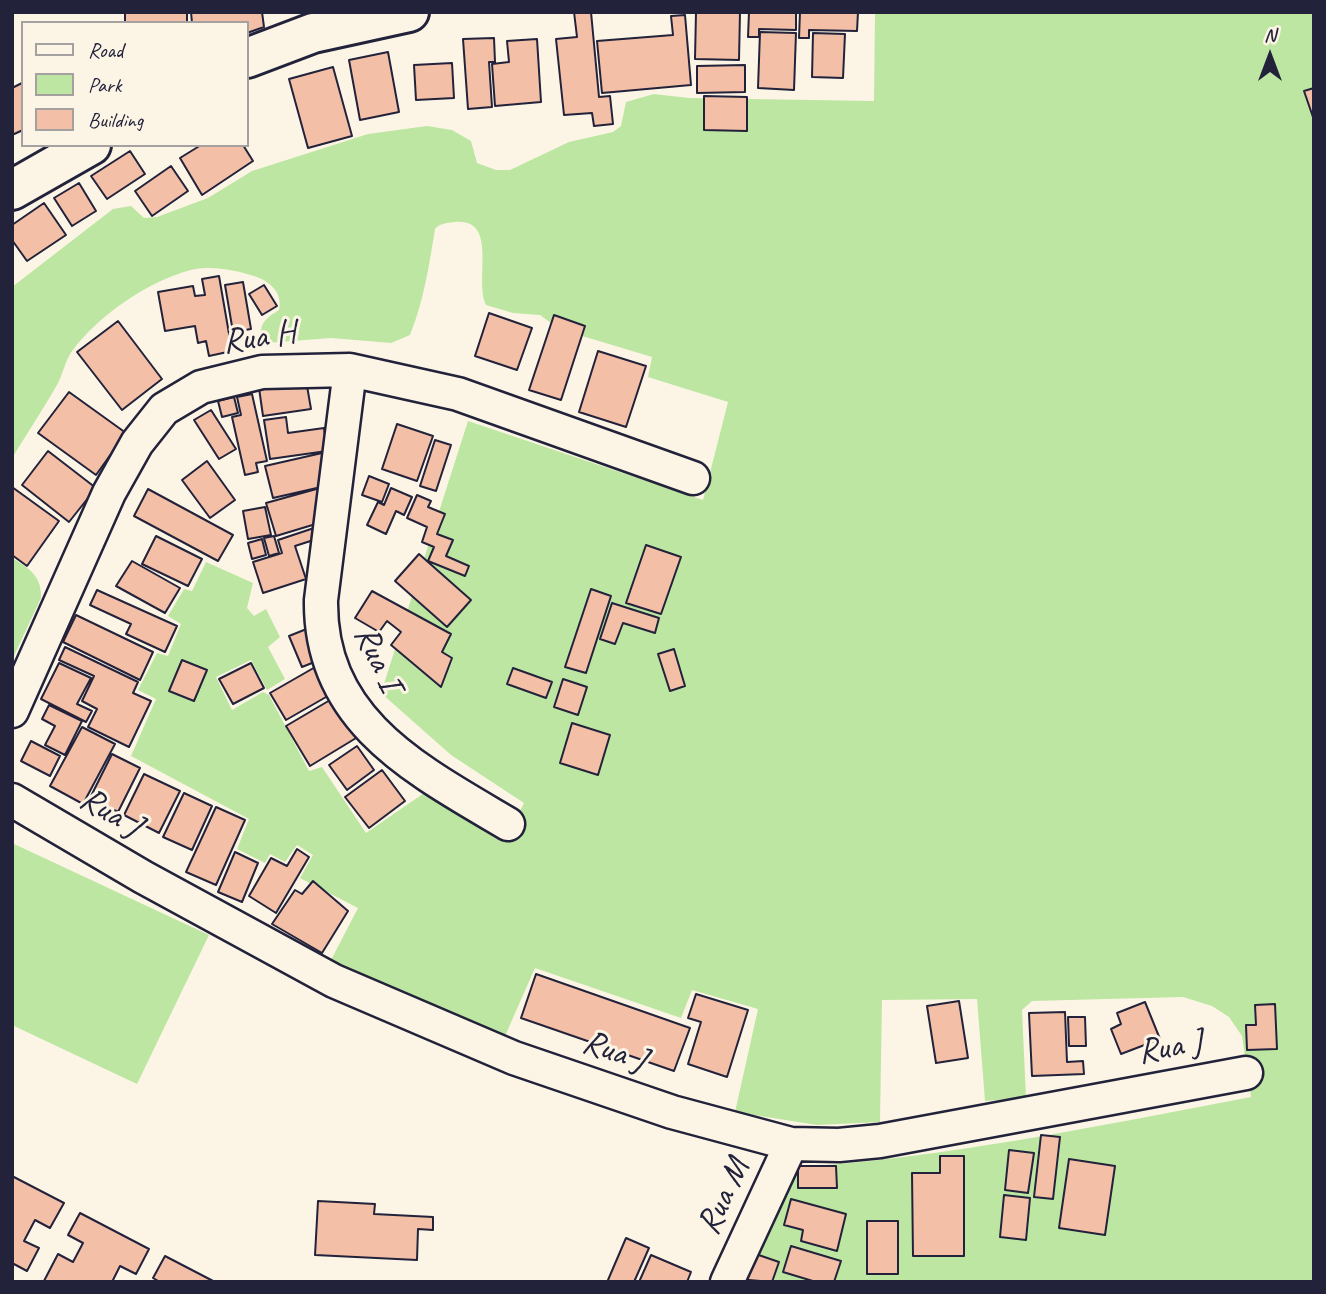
<!DOCTYPE html>
<style>
body{margin:0}
#map{position:relative;width:1326px;height:1294px;overflow:hidden;background:#fcf5e5;font-family:Caveat,sans-serif}
canvas{display:block}
.frame{position:absolute;inset:0;border:14px solid #22223b;pointer-events:none}
.legend{position:absolute;left:21px;top:21px;width:228px;height:126px;box-sizing:border-box;background:#fcf5e5;border:2px solid #a5a1a1;margin:0;padding:9px 12px;list-style:none;font-size:21px;color:#22223b}
.legend li{display:flex;align-items:center;gap:14px;height:35px}
.legend b{width:35px;border:2px solid #a5a1a1}
.north{position:absolute;left:1235px;top:21px;width:70px;height:70px;-webkit-text-stroke:5px #fcf5e5;paint-order:stroke;rotate:0deg;font-size:19px;font-weight:700;line-height:28px;text-align:center;color:#22223b}
.north::after{content:'';display:block;margin:auto;width:24px;height:32px;background:#22223b;clip-path:polygon(50% 0,100% 100%,50% 72%,0 100%)}
</style>
<div id="map">
<canvas width="1326" height="1294"></canvas>
<div class="frame"></div>
<ul class="legend">
<li><b style="height:9px;background:#fcf5e5"></b>Road</li>
<li><b style="height:19px;background:#bde6a2"></b>Park</li>
<li><b style="height:19px;background:#f4bfa7"></b>Building</li>
</ul>
<div class="north">N</div>
</div>
<script>
const c = document.querySelector('canvas').getContext('2d');
c.lineJoin = 'round';
function fill(path, color) {
  c.fillStyle = color;
  c.fill(path, 'evenodd');
}
function stroke(path, color, width, dash) {
  c.strokeStyle = color;
  c.lineWidth = width;
  c.lineCap = dash ? 'butt' : 'round';
  c.setLineDash(dash || []);
  c.stroke(path);
}
function label(font, color, halo, rows, align = 'center') {
  c.font = font + ' Caveat,sans-serif';
  c.lineWidth = 6;
  c.setLineDash([]);
  c.textBaseline = 'middle';
  c.strokeStyle = halo;
  c.fillStyle = color;
  for (const [text, x, y, turn = 0] of rows) {
    c.save();
    c.translate(x, y);
    c.rotate((+turn || 0) * Math.PI / 180);
    c.textAlign = isNaN(turn) ? turn : align;
    if (halo) c.strokeText(text, 0, 0);
    c.fillText(text, 0, 0);
    c.restore();
  }
}
fill(new Path2D(`
 M875,12H1314V1282H739L789,1168C945,1158 1098,1126 1251,1097L1242,1036L1229,1017L1212,1006L1183,997L1032,1001L1022,1010L1026,1098L985,1101L977,999L882,1000L880,1122L817,1125L735,1112L758,1009L692,990L681,1018L535,968L505,1036L331,960L358,908L300,878L313,855L297,845L285,862L270,854L265,863L237,849L249,819L131,756L156,699L138,690L157,653L168,656L181,624L168,616L184,589L192,591L206,562L253,583L247,608L254,616L266,609L280,637L268,647L285,679L267,690L251,660L216,677L232,710L263,692L269,695L309,771L322,767L366,833L433,787L509,834L524,803L451,755L381,693L468,421L703,500L728,402L648,377L652,357L559,329L540,315L513,313L486,305C474,279 499,218 455,222C447,223 440,223 435,229C429,266 424,300 410,335L391,343L331,338L267,343L262,340C258,324 266,318 279,310C283,293 270,281 254,276C235,270 211,265 191,270C148,281 99,315 72,351C65,361 63,374 57,385C43,409 27,434 12,458V287L113,209L131,206L144,218L157,217L208,198L252,171L368,134L427,126L452,130L471,141L477,163L496,170H510L569,142L613,132L621,126L626,102L654,94L689,98L874,101Z
 M12,558C29,568 42,576 41,598L12,660Z
 M12,843L209,935L137,1084L12,1025Z`), '#bde6a2');
const building = new Path2D(`
 M125,12H187V23H125Z
 M191,12H262L264,27L247,33V23H192Z
 M574,12H591L599,97L610,96L613,124L594,126L592,113L564,115L556,39L577,37Z
 M696,12H740L739,60L695,59Z
 M749,12H796V30L759,29V37H748Z
 M800,12H858L857,31L809,30V38H799Z
 M685,15L691,85L602,93L597,41L673,35L671,16Z
 M760,32L796,33L794,90L758,88Z
 M813,33L845,34L843,78L812,77Z
 M494,38L495,62H489L492,107L468,109L463,39Z
 M537,39L541,102L495,106L492,64L509,62L507,41Z
 M388,52L399,112L360,120L349,60Z
 M452,63L454,98L416,100L414,65Z
 M745,65V92L697,93V66Z
 M333,67L352,136L308,148L289,79Z
 M22,83L23,130L12,135V88Z
 M1314,88V120L1304,91Z
 M704,96L747,97V131L704,130Z
 M201,145H243L253,161L202,195L180,158Z
 M130,151L145,174L107,199L91,176Z
 M171,166L188,191L152,216L135,191Z
 M79,183L96,211L72,226L54,198Z
 M44,203L66,235L27,261L12,240V225Z
 M219,276L232,351L209,356L206,341L198,343L195,326L165,331L158,292L193,286L195,296L205,295L202,279Z
 M243,282L251,329L233,332L225,285Z
 M264,285L277,306L262,315L249,294Z
 M489,313L532,328L517,370L475,356Z
 M554,315L585,326L561,400L529,390Z
 M118,321L162,379L122,410L77,352Z
 M598,351L646,366L626,427L579,412Z
 M306,380L311,409L263,416L259,388Z
 M69,392L126,433L96,475L38,433Z
 M252,394L267,461L256,463L258,472L245,475L232,417L241,415L237,397Z
 M234,397L238,413L222,417L218,401Z
 M211,410L236,449L219,459L194,420Z
 M286,417L288,433L324,428L327,451L270,459L264,420Z
 M397,424L433,436L417,481L382,469Z
 M435,440L451,445L436,491L420,486Z
 M48,451L96,488L69,522L22,485Z
 M322,453L330,485L273,498L265,466Z
 M207,461L235,500L210,518L182,480Z
 M369,476L389,484L382,502L362,495Z
 M12,487L59,521L27,566L12,555Z
 M320,488L329,520L276,536L266,503Z
 M391,488L412,497L404,515L396,511L386,534L367,525L378,502L384,505Z
 M148,489L233,535L218,561L134,516Z
 M417,495L431,501L428,507L445,514L437,534L453,540L446,556L469,566L465,576L428,561L434,547L422,542L427,527L407,518Z
 M265,507L271,535L248,539L243,511Z
 M323,525L326,536L295,546L306,579L263,593L253,562L282,553L278,540Z
 M156,536L202,559L188,586L142,564Z
 M274,536L279,553L269,556L264,538Z
 M262,539L266,555L252,559L248,543Z
 M646,545L681,557L661,614L626,603Z
 M419,554L471,600L447,627L395,581Z
 M132,561L180,588L165,613L116,586Z
 M591,589L611,596L586,673L565,667Z
 M97,590L177,626L165,652L126,634L131,624L90,605Z
 M372,591L451,634L442,652L452,658L441,687L391,645L401,632L387,621L379,632L355,618Z
 M612,603L659,618L655,633L623,623L615,644L600,639Z
 M76,615L153,652L140,680L63,642Z
 M309,628L322,659L302,667L289,636Z
 M65,647L138,682L133,693L151,701L129,747L88,727L97,709L82,701L94,676L59,660Z
 M674,649L685,686L670,691L658,654Z
 M182,660L207,670L194,701L169,691Z
 M324,662L340,689L286,720L270,693Z
 M59,663L91,678L77,704L92,711L86,722L41,699Z
 M251,663L264,688L233,704L219,679Z
 M513,668L552,682L546,698L507,684Z
 M563,679L587,687L578,715L554,707Z
 M342,693L366,732L310,766L286,726Z
 M49,705L82,721L65,755L45,745L55,726L42,719Z
 M572,723L610,735L598,775L560,763Z
 M82,727L115,744L83,804L50,786Z
 M31,741L60,756L50,776L21,761Z
 M357,746L374,770L347,790L329,765Z
 M112,754L140,768L118,812L90,798Z
 M382,770L405,801L369,828L345,797Z
 M144,774L180,791L159,833L124,815Z
 M184,793L212,806L192,850L163,837Z
 M216,807L245,820L216,885L186,872Z
 M297,849L309,857L276,913L249,896L271,858L287,866Z
 M235,852L258,863L242,902L218,892Z
 M313,881L348,911L322,953L272,924L295,890L302,894Z
 M536,974L690,1028L674,1071L521,1018Z
 M696,994L748,1010L727,1077L688,1064L701,1022L688,1018Z
 M959,1001L968,1058L936,1063L927,1006Z
 M1145,1002L1160,1039L1121,1054L1111,1029L1121,1024L1117,1013Z
 M1275,1004L1277,1049L1247,1050L1246,1025H1256L1255,1005Z
 M1065,1012L1067,1062L1083,1061L1084,1074L1032,1076L1029,1013Z
 M1068,1017H1085L1086,1046H1069Z
 M1041,1135L1060,1137L1053,1199L1034,1197Z
 M1009,1150L1034,1153L1028,1193L1005,1190Z
 M940,1156H964V1256H913L912,1173H940Z
 M1069,1159L1115,1166L1105,1235L1059,1228Z
 M798,1166H836L837,1188H798Z
 M12,1176L64,1203L50,1228L35,1220L24,1241L39,1248L27,1271L12,1263Z
 M1004,1195L1030,1198L1026,1240L1000,1237Z
 M791,1199L846,1214L837,1251L801,1241L803,1230L784,1225Z
 M318,1201L375,1204L374,1214L433,1217V1230L418,1229L417,1260L315,1255Z
 M80,1213L149,1249L136,1274L120,1266L112,1282L44,1281L58,1254L73,1262L83,1243L68,1235Z
 M867,1221H898V1274H867Z
 M626,1238L649,1248L634,1282H611L608,1280Z
 M791,1246L841,1261L834,1282H816L783,1272Z
 M747,1251L779,1262L772,1282L737,1279Z
 M651,1255L691,1272L687,1282H639Z
 M165,1256L215,1282H160L153,1278Z`);
fill(building, '#f4bfa7');
stroke(building, '#22223b', 2);
const street = new Path2D(`
 M350,370L321,600C319,721 417,770 508,824
 M12,711L109,493L137,443L164,409L201,387L262,372L350,370L458,394L693,478
 M12,800L143,877L334,981L514,1058L672,1112L791,1144L839,1145L880,1141L1246,1073
 M727,1282L791,1144`);
const secondary = new Path2D(`
 M247,58L313,33L409,12
 M12,190L91,145`);
stroke(street, '#22223b', 37);
stroke(secondary, '#22223b', 44);
stroke(street, '#fcf5e5', 32);
stroke(secondary, '#fcf5e5', 38);
label('35px', '#22223b', '#fcf5e5', [
 ["Rua H",259,338,-8],
 ["Rua I",377,659,65],
 ["Rua J",110,813,31],
 ["Rua J",1170,1048,-10],
 ["Rua J",614,1052,19],
 ["Rua M",724,1197,-65]
]);
</script>
